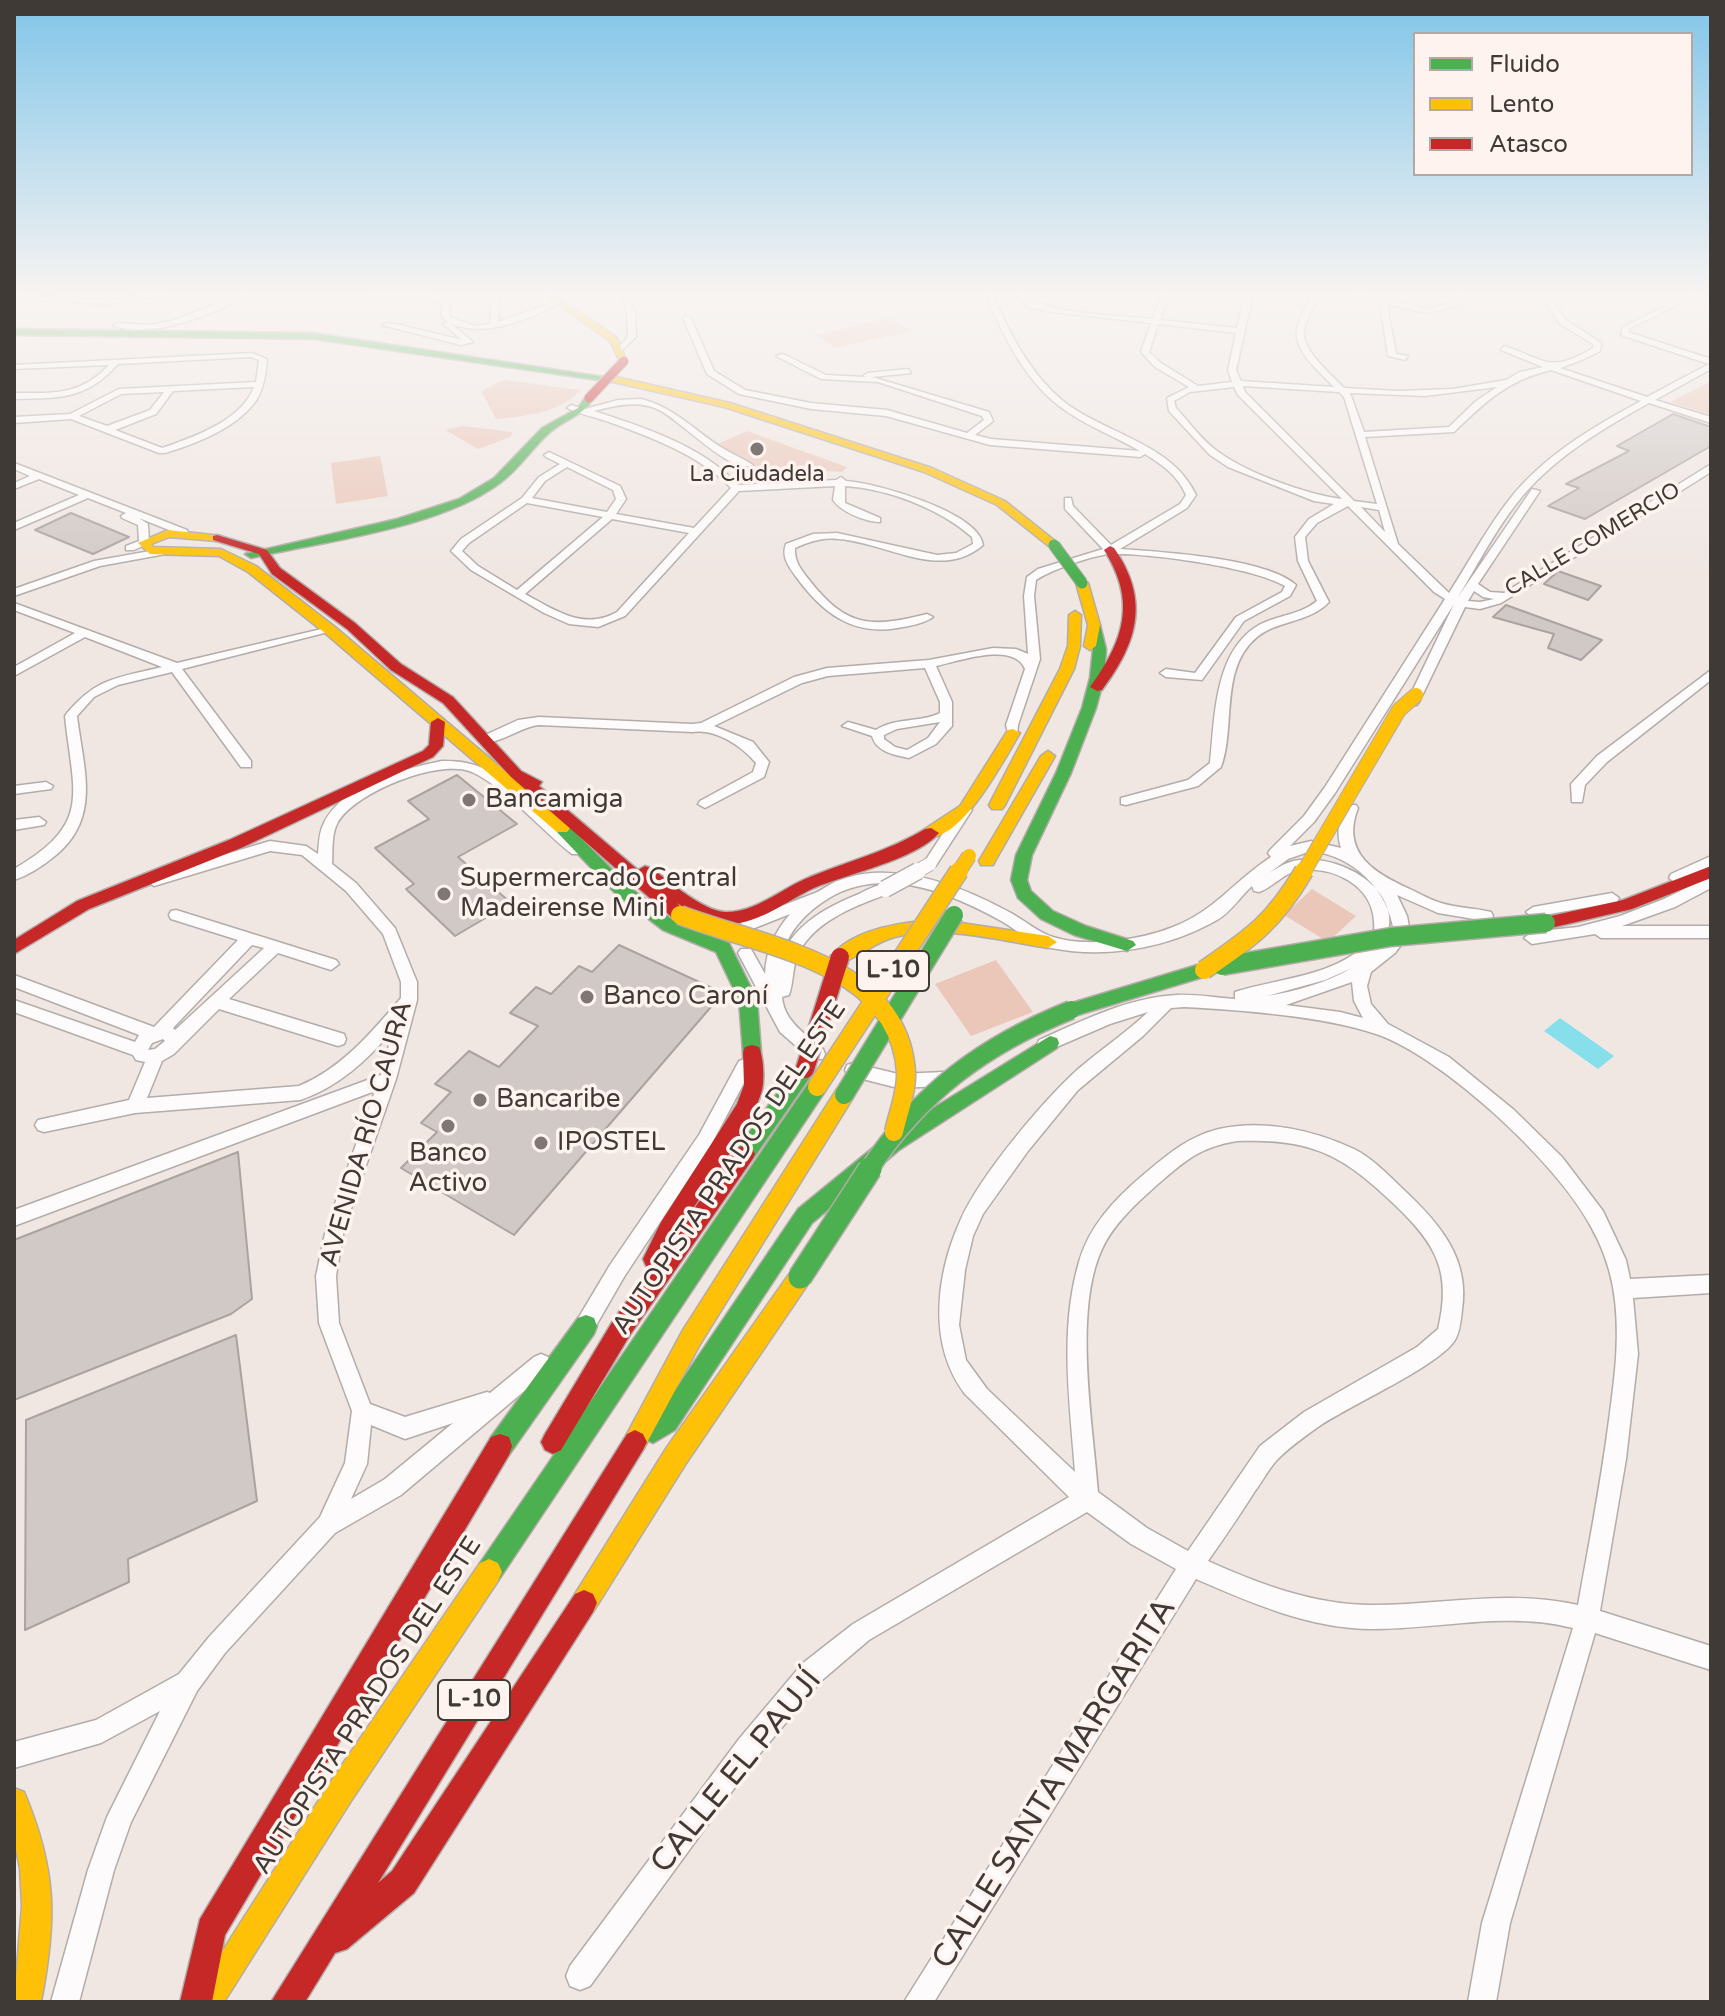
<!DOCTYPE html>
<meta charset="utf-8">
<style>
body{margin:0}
#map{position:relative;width:1725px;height:2016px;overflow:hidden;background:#f0e7e3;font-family:"Varela Round",sans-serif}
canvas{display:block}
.frame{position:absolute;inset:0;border:16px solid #403a37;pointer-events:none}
.legend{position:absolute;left:1413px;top:32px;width:280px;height:144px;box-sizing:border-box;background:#fef3ef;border:2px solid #b2a9a5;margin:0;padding:10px 14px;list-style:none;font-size:24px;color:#403a37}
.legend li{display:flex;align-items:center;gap:16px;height:40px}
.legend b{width:40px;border:2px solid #b2a9a5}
</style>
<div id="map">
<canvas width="1725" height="2016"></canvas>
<div class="frame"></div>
<ul class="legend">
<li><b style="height:10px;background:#4caf50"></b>Fluido</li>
<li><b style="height:10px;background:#ffc107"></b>Lento</li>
<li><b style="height:10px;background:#c62828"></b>Atasco</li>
</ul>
</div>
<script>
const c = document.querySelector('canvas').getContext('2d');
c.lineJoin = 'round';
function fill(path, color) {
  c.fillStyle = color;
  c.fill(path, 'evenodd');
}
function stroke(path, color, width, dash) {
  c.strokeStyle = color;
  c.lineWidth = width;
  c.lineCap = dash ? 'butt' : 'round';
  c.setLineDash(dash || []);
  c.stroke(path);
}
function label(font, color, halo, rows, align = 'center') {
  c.font = font + ' "Varela Round",sans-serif';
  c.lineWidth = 7;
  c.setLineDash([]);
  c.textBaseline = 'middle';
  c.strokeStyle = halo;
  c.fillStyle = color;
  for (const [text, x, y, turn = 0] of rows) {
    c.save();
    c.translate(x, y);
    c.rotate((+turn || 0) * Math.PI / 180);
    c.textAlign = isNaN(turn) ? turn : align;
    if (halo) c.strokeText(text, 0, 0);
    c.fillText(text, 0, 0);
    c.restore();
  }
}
fill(new Path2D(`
 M889,318L912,331L835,348L815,335Z
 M504,380L581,390C560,413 526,416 496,419L481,391Z
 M1711,381V415L1670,402Z
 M463,426L513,432L510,437L478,449L445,430Z
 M747,431L847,467L842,472C800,468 744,476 713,446Z
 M380,456L388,496L336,504L331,463Z
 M1312,889L1356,916L1328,942L1284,915Z
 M996,960L1033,1012L971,1036L935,984Z`), '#eac7b9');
fill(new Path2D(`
 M1560,1018L1614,1056L1598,1069L1544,1031Z`), '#86dfeb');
const building = new Path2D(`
 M1673,414L1711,427V446L1585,519L1548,506L1579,488L1566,484L1629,451L1617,446Z
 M71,513L129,537L93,554L35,530Z
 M1558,571L1601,586L1588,600L1544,584Z
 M1506,605L1586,634L1602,640L1581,660L1548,648L1554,634L1493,617Z
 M457,775L517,824L458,857L511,903L455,936L406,889L414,884L375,848L429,819L408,801Z
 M619,945L723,993L514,1235L401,1168L437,1132L421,1123L451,1092L435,1084L469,1051L499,1067L538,1026L510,1013L536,987L551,994L579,966L592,972Z
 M238,1152L252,1299L231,1314L14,1400V1240Z
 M236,1335L257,1501L128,1559L129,1582L25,1630L26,1420Z`);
fill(building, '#d1c9c6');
stroke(building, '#aba3a1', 2);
const street = new Path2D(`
 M150,294H172L108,304L14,299V295L108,300Z
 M240,294H250C218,313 149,341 113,325L117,323L151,325L175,320Z
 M360,294H425L447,300L452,294H459L449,307L450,317L475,326L490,324L492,294H500L498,322L557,301L561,303C530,319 484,339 450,323L473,342L461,345L382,325L386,323L396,324L462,340L443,324L449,322L442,318L441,307L444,304L419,297Z
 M621,294H628L635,313L636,337L621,351L617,349L628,337L627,313Z
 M985,294H992C1010,333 1029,373 1063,401C1105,434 1172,443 1196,495L1187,508L1120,549C1162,552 1266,558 1296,585L1290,596L1244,621L1202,680L1166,677L1160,673L1166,669L1195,673L1236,617L1282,592L1285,586C1252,567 1150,553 1111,554C1093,555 1051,570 1036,580L1034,596L1040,659L1018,725L1017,736H1009L1006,725L1025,669C1014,641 959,661 936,666L952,702V726L936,744L909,758C895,755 876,752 872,736L842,726L848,722L876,730C896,717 920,723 940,713V702L925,668L828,676L802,683L714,726L753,742L769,762L764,777L705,808L698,804L700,801L753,772L756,763C742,746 715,728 692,732L539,725C520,727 501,744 483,742V736L518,720L539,717L692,724L701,723L794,677L827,668L929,660L993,648L1016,649L1028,654L1024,596L1027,577L1038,569L1103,549L1065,509V498H1071L1073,506L1111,545L1180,504L1186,495C1178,476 1163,465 1145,454L1140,457L990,445L886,416L811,409L739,394L707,374L683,318L687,316L691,318L714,371L745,390L811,403L887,410L967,433L984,420L982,416L878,382L821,379L776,356L783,354L826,375L865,377L864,375L868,373L908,369L911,373L872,377L989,412L993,421L975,435L991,439L1140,451C1114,436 1084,425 1059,406C1023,378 1003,334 985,294ZM940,722L928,738L907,750L895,747L884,739V735L897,729Z
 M1015,294H1023C1047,315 1119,315 1153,319L1161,294H1169L1160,320L1237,328L1245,294H1253L1236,370L1241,381L1334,387C1321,373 1293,351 1297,330C1299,318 1307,305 1312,294H1319C1315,305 1306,319 1304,330C1301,350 1332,375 1344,388L1398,391L1453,389L1506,380L1520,372L1543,367L1501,350L1504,346C1546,360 1550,374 1593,348V344L1560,324L1540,294H1547L1566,320L1601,343L1600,351L1582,360L1560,368L1647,397L1709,364L1621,335L1623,327L1690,294H1700L1630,328L1628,332L1711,359V369L1655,400L1711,417V423L1649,403C1602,429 1550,460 1517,503C1494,532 1477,566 1458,597L1532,489L1540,491L1478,584L1490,592L1504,593L1708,466L1711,465V472L1501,603L1480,609L1465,607L1419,702L1417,705H1409L1407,702L1454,604L1335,793L1314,822L1290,846L1311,841L1341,848C1336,832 1339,819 1346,805H1356L1358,808C1340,854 1376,874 1412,890C1422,895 1431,900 1441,903C1457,908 1475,908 1491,912L1493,916L1491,920L1486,921L1438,913L1397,895L1407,916L1410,933L1395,953L1371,972L1367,986L1371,1004L1388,1024L1449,1057L1514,1110L1562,1157L1603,1211L1626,1260L1630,1279L1711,1275V1293L1633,1298L1638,1354L1626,1459L1600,1611L1711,1646V1670L1595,1633L1510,1923L1496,2002H1468L1482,1923L1573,1628C1506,1611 1440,1629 1372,1629C1311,1629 1251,1603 1196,1579L934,2002H904L1176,1569L1131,1544L1087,1512L869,1640L821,1681L757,1757L590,1986L580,1990L570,1986L566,1976L570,1966L739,1739L803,1663L853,1624L1069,1497L965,1394C927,1344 936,1274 961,1219C981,1175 1041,1103 1077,1070C1100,1050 1126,1033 1148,1012L1110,1024L1045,1052L1039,1050L1037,1045L1039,1040C1082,1021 1129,997 1177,995C1197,994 1216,998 1235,999V992C1278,978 1334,977 1367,943C1374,936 1375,930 1374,921C1372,885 1334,867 1302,870C1285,871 1274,887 1259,892L1254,891L1252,886C1241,896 1230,913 1217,920C1168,948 1107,959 1051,948C1034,945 1018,931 1003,922C951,893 885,865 829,898C806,912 788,931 781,958C794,924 827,907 859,894C869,889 880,883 890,885L892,889L890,893C858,905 817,919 799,952C792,966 794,981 789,995L782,997C784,1021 805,1034 823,1049L825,1054L823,1059H811L780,1032L738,953L741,949H751L765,974C766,950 775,932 790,914L747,931L740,926L742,922C766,912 791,902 815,893C820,891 825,887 831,884C842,878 859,874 872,873C920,870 969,890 1011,913C1024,920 1039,933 1053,937C1087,948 1141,940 1173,927C1215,911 1235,880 1271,857L1268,853L1270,850L1304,816L1325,787L1445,599L1434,592L1348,506L1317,523L1305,537L1308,561L1329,602C1309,623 1278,620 1257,637C1219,668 1236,728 1221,767L1198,786L1126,805L1121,804V798L1188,780L1210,763C1215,717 1214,651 1259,625C1278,615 1300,615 1317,601L1298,561L1295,537L1309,519L1334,504L1314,501L1228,467L1210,455L1169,411L1167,398L1189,387L1155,367L1141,352L1151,323L1052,312L1028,307ZM1158,324L1236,333L1228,370L1232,382L1198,386L1161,363L1149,352ZM1551,370L1641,401C1594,426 1542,457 1509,500C1487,528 1469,562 1449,593L1398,544L1365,437L1454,432C1485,402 1508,380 1551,370ZM1243,386L1339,392L1344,397L1377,504L1354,501L1245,392ZM1234,387L1238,395L1342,499C1308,495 1247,473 1220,453C1203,442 1190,423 1176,408L1174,401L1190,392ZM1497,387L1476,401L1449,427L1364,432L1350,393L1425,396ZM1361,507L1379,510L1385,532ZM1474,591L1483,597L1494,599L1480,602L1468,601ZM1311,851C1354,856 1388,890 1394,932L1380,948C1415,897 1345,854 1299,860C1284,862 1272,871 1260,880L1288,859ZM1352,968C1326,983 1296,991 1267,996L1325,980ZM1352,982L1354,1001L1363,1018L1340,1012L1286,1005ZM1184,1007C1241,1010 1323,1016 1376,1034C1442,1056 1557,1163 1590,1225C1601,1244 1609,1265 1613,1287C1621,1332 1615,1376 1609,1420C1601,1482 1589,1544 1578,1605C1508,1589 1442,1605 1372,1605C1315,1605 1259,1584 1208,1561C1224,1538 1240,1515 1255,1491C1262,1482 1268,1470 1276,1461C1287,1449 1304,1437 1318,1427C1348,1406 1439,1366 1455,1340C1460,1332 1461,1319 1462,1310C1470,1259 1440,1224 1405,1191C1389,1176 1374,1159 1354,1149C1313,1130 1264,1119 1219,1129C1187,1137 1167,1155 1142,1176C1115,1199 1089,1226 1079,1262C1059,1330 1070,1403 1075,1472L987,1389L966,1360L959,1325L965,1270L973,1236L983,1214L1028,1151L1078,1090L1143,1036L1171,1008ZM1237,1141C1312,1138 1343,1155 1395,1205C1436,1244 1452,1272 1438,1329L1417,1347L1304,1412L1260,1446L1188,1551L1147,1528L1098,1492C1093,1424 1073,1311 1102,1249C1114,1223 1137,1203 1158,1184C1186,1160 1200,1147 1237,1141Z
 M1354,294H1367L1426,309L1453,303L1455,294H1463L1459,306L1426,313L1387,304L1396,354L1408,356L1405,360L1388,356L1380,302Z
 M252,353L267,359C266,373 264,390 255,402C236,428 195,444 165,453H159L71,419L14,423V417L70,414L119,389L256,382L259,360L251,357L118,364C86,400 59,398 14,399V393C54,393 80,396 109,365L14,369V365ZM254,387C242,419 199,435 168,446L162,448L115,430L156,414L173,391ZM164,392L150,410L107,426L79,416L121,394Z
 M641,399C673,407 692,428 719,446C730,453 742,458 753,465C731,476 679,418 657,409C636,400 614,406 594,411C643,427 703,446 738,485L836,480L841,477L846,481C876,483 979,512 983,545C940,582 886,542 838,539C822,537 809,542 795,548C794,562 802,571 810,581C847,628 872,628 927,614L933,617C923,624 909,626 897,628C852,636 822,612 797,578C789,567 781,557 786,544L813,534L837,533L937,555L956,553L973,544L972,537C939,508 888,489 845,486V503L880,518V522C866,522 841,512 833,500L835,486L739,491L625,616L598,627L569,624L544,613L471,570L451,551L461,539L522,498L539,477L560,464L546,457L544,455L549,452L620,486L626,499L616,514L694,528L731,488C700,455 650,437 609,422C595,417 579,414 567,408L571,405L585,409L618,400ZM567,467L613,490L616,499L607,512L532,498L545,481ZM527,503L603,517L517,590L478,566L462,551L469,543ZM612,519L689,533L617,612C584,631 555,610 525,594Z
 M14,463L187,530L188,532L179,534L139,518L148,524L149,543L134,550H126V546L139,541L138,525L122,518L121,516L126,513L88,498L14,530V523L79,495L39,479L14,489V483L30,476L14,469Z
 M167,548L172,551L171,553L100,566L14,596V589L94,561Z
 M14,603L177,663L330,627L336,630L182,669L251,761V767H241L172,672L118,685L94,697L77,716C83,767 102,817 56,855C44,865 29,875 14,880V869C93,823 73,795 65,716L67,713C98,677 117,678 162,667L85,637L14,676V667L75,633L14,610Z
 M1711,670V680L1607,762L1585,785L1582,802H1572L1571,784L1597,756Z
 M442,761C462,761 476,763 493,774L584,851L582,854H572C542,831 505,787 472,772C439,758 356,792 338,822C331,834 333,851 332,864L356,883L395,928L417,982V1000L396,1079L344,1229L336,1276L339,1323L370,1404L405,1417L487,1392L490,1393L534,1357L541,1354L548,1357L551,1364L548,1371L401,1495L335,1533L225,1653L197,1691L131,1822L114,1870L79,2002H51L88,1870L107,1817L160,1711L101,1743L14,1768V1742L96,1720L179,1674L209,1637L320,1517L345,1463L352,1411L319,1323L316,1276L326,1229L375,1091L14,1226V1210L381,1075L393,1030C367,1060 339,1087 300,1100L135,1113L44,1132L38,1130L35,1125L38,1120L129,1100L145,1062L136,1060L133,1055L14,1012V1000L135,1042L139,1035L14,987V975L154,1027L238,940L171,919L169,915L171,911L176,910L336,960L339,964L331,970L278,953L229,999L344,1034L346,1039L344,1044L338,1046L219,1009L174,1054L162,1061L147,1098L299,1086C342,1068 371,1033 401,998V982L383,934L346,891L302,855L270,851L154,886L147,881L149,877L270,841L306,846L318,854C319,843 319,832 324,823C341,786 405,768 442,761ZM252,945L264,948L175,1030L173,1028ZM163,1039L165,1041L155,1049L148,1050L152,1043ZM453,1423L385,1479L351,1499L367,1464L371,1425L405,1439Z
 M46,782L53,786L51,789L14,794V786Z
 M965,806L972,810L935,867H925L923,864L925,861L960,807Z
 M39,817L46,822L44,825L14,830V820Z
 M1711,856V867L1676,883L1669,878L1671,874Z
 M1711,876V888L1675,907L1622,926H1711V938H1601L1595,934L1532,944L1524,938L1532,932L1578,927L1620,916L1664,899Z
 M1612,893L1619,898L1617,902L1533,917L1526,912L1533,907Z
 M745,1059L751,1061L753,1066L711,1145L624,1277L590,1336L583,1339L576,1336L573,1329L576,1322L610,1265L699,1135L739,1061Z
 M853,1063L898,1074L944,1072L950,1074L952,1079L950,1084L944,1086L898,1088L847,1075L845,1070L847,1065Z`);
const fast = new Path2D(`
 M14,329L313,333L617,379L612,382L313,339L14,335Z
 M586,396L594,398C580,419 563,419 547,435C531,450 518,470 500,483C440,528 325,541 251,558L245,554L397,519L459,499L494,478L542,428L578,408Z
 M1090,622L1100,625L1106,649L1104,678L1096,708L1071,773L1032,855L1027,880L1031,891L1053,911L1086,926L1133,941L1136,945L1127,951L1074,935L1041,919L1018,898L1011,880L1016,855L1056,773L1082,708L1090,678L1093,649Z
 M562,823L567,824L628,886L675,922L729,943L757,1000L761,1052L759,1057H745L743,1052L739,1000L716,952L663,930L616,894L557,832L554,828L557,824Z
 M1204,963L1213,970L1210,975L1071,1017L1065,1015L1062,1010L1065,1005Z
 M1050,1036L1057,1038L1059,1043L1057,1048L899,1150L812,1223L675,1430L653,1443L645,1439L641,1431L645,1423L659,1414L798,1209L885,1138Z
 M805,1061L812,1064L814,1069L812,1074L752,1160L745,1163L738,1160L735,1154L738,1148L798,1064Z
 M817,1079L824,1081L827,1087L824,1093L498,1581L489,1585L480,1581L476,1572L480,1563L810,1081Z
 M586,1315L594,1318L597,1326L594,1334L509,1455L500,1458L491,1455L488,1446L491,1437L578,1318Z`);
const slow = new Path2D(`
 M544,294H554L617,338L627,363H621L610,341Z
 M612,376L730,403L932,468L1005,501L1060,545L1050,547L997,505L924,472L724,407L609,381Z
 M168,530L221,536V540L217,541L169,537L151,544L153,547L221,549L256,566L335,627L567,824L570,828L567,832H557L325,633L248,572L219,556L150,554L138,543Z
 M1082,579L1088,583L1100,625L1096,646L1090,650L1084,646L1088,625L1076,583Z
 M1075,611L1081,615L1080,646L1074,669L1005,805L1002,809H992L989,805L1060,669L1068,646L1069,615Z
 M1013,729L1020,733C1004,759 961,844 925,837L923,833L925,829L960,806L1008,730Z
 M1048,751L1055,756L995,861L993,865H981L979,861L1041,756Z
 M941,920L1048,936L1057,942L1048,948C998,940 945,925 895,937C875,942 860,957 840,963L831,957C852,928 908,921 941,920Z
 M844,1087L851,1089L854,1095L851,1101L699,1346L643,1450L635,1454L627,1450L623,1442L627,1434L683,1330L837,1089Z
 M800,1267L808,1270L811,1277L808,1284L685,1465L593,1612L584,1616L575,1612L571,1603L575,1594L667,1447L792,1270Z
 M489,1559L498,1563L502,1572L498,1581L351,1801L224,2002H190L331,1781L480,1563Z
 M14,1788L24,1792C57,1870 57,1920 41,2002H14L22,1906L20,1868L14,1841Z`);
const jam = new Path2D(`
 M217,535L267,550L280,568L355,623L401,664L453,697L521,771L542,782L539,786L638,870L645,866L651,868C669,881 703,911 725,912C754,913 780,890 805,879C845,862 887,852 925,829L931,828L939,833C917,859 847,874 814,888C786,901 761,923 729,924C710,924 693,913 677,903L688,915L680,921L674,919L511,777L443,703L391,670L347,629L272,574L259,554L213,540V536Z
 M1110,546L1114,548C1150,600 1138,642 1102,690L1097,691L1090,687C1124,641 1137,601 1104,550Z
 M438,718L445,722L443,746L433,757L241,848L89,909L14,954V940L77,901L229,840L423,751L429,745L431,722Z
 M1711,866V878L1632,909L1546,929L1538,923L1546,917L1623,900Z
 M752,1045L759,1047C763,1056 764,1073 763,1084C761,1113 701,1196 682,1225L738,1148L745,1145L752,1148L755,1154L752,1160L630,1335L561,1450L553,1454L545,1450L541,1442L545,1434L614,1319L651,1268L646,1266L643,1259L661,1222L737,1104L744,1085L743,1052L745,1047Z
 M635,1430L643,1434L647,1442L643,1450L378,1883L392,1871L575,1594L584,1590L593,1594L597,1603L593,1612L414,1893L347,1949L335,1953L305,2002H271L627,1434Z
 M500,1434L509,1437L512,1446L509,1455L225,1935L212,2002H180L200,1919L491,1437Z`);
stroke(street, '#b3aca9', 3);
stroke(fast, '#b3aca9', 3);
stroke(slow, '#b3aca9', 3);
stroke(jam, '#b3aca9', 3);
fill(street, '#fdfbfb');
fill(fast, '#4caf50');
fill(slow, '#ffc107');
fill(jam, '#c62828');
const streetBridgeFar1 = new Path2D(`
 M914,873L930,864`);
const streetBridge = new Path2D(`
 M885,889L918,871`);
const fastBridgeFar2 = new Path2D(`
 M1054,545L1082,583`);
const fastBridgeFar1 = new Path2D(`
 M1222,966L1391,937L1546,923
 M844,1095L954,915
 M868,1171C920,1092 984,1045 1071,1010`);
const fastBridge = new Path2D(`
 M800,1277L870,1169`);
const slowBridgeFar1 = new Path2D(`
 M958,873L969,856
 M1303,873L1399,710L1416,695`);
const slowBridge = new Path2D(`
 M680,915C762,947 899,962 906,1072C907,1092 898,1113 894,1132
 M1204,970C1252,937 1274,922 1304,871
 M817,1087L959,871`);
const jamBridgeFar1 = new Path2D(`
 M589,398L624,361`);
const jamBridge = new Path2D(`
 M805,1069L840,957`);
stroke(streetBridgeFar1, '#b3aca9', 15, []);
stroke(streetBridge, '#b3aca9', 19, []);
stroke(fastBridgeFar2, '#b3aca9', 13, []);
stroke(fastBridgeFar1, '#b3aca9', 21, []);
stroke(fastBridge, '#b3aca9', 26, []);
stroke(slowBridgeFar1, '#b3aca9', 16, []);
stroke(slowBridge, '#b3aca9', 21, []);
stroke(jamBridgeFar1, '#b3aca9', 11, []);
stroke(jamBridge, '#b3aca9', 21, []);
stroke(streetBridgeFar1, '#fdfbfb', 13);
stroke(streetBridge, '#fdfbfb', 16);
stroke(fastBridgeFar2, '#4caf50', 11);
stroke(fastBridgeFar1, '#4caf50', 18);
stroke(fastBridge, '#4caf50', 23);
stroke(slowBridgeFar1, '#ffc107', 14);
stroke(slowBridge, '#ffc107', 18);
stroke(jamBridgeFar1, '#c62828', 9);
stroke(jamBridge, '#c62828', 18);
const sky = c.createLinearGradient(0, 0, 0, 577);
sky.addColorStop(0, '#81c5e9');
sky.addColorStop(0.51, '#f8f4f2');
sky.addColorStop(1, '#f8f4f200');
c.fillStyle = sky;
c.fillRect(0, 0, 1725, 577);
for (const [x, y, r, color] of [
 [757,449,8,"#7e7773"],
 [469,800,8,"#7e7773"],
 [444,894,8,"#7e7773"],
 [587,997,8,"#7e7773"],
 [480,1100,8,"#7e7773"],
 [448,1126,8,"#7e7773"],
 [541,1143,8,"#7e7773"]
]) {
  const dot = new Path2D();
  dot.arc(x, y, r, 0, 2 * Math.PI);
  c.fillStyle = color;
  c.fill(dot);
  stroke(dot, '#fef3ef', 3);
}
label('22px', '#403a37', '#fef3ef', [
 ["La Ciudadela",757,475]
]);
label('22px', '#403a37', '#fef3ef', [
 ["CALLE COMERCIO",1593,540,-31]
]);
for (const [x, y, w] of [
 [893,971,72],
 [474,1700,72]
]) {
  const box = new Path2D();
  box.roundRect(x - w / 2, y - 20, w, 40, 6);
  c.fillStyle = '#fef3ef';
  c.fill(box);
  stroke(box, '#403a37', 2);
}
label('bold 24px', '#403a37', null, [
 ["L-10",893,971],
 ["L-10",474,1700]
]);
label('26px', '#403a37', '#fef3ef', [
 ["Bancamiga",485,800],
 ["Supermercado Central",460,879],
 ["Madeirense Mini",460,909],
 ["Banco Caroní",603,997],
 ["Bancaribe",496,1100],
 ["IPOSTEL",557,1143],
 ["Banco",448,1154,"center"],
 ["Activo",448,1184,"center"]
], 'left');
label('26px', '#403a37', '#fef3ef', [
 ["AVENIDA RÍO CAURA",367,1134,-74],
 ["AUTOPISTA PRADOS DEL ESTE",730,1168,-56],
 ["AUTOPISTA PRADOS DEL ESTE",368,1706,-57]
]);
label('32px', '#403a37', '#fef3ef', [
 ["CALLE EL PAUJÍ",737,1772,-51],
 ["CALLE SANTA MARGARITA",1055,1784,-58]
]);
</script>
